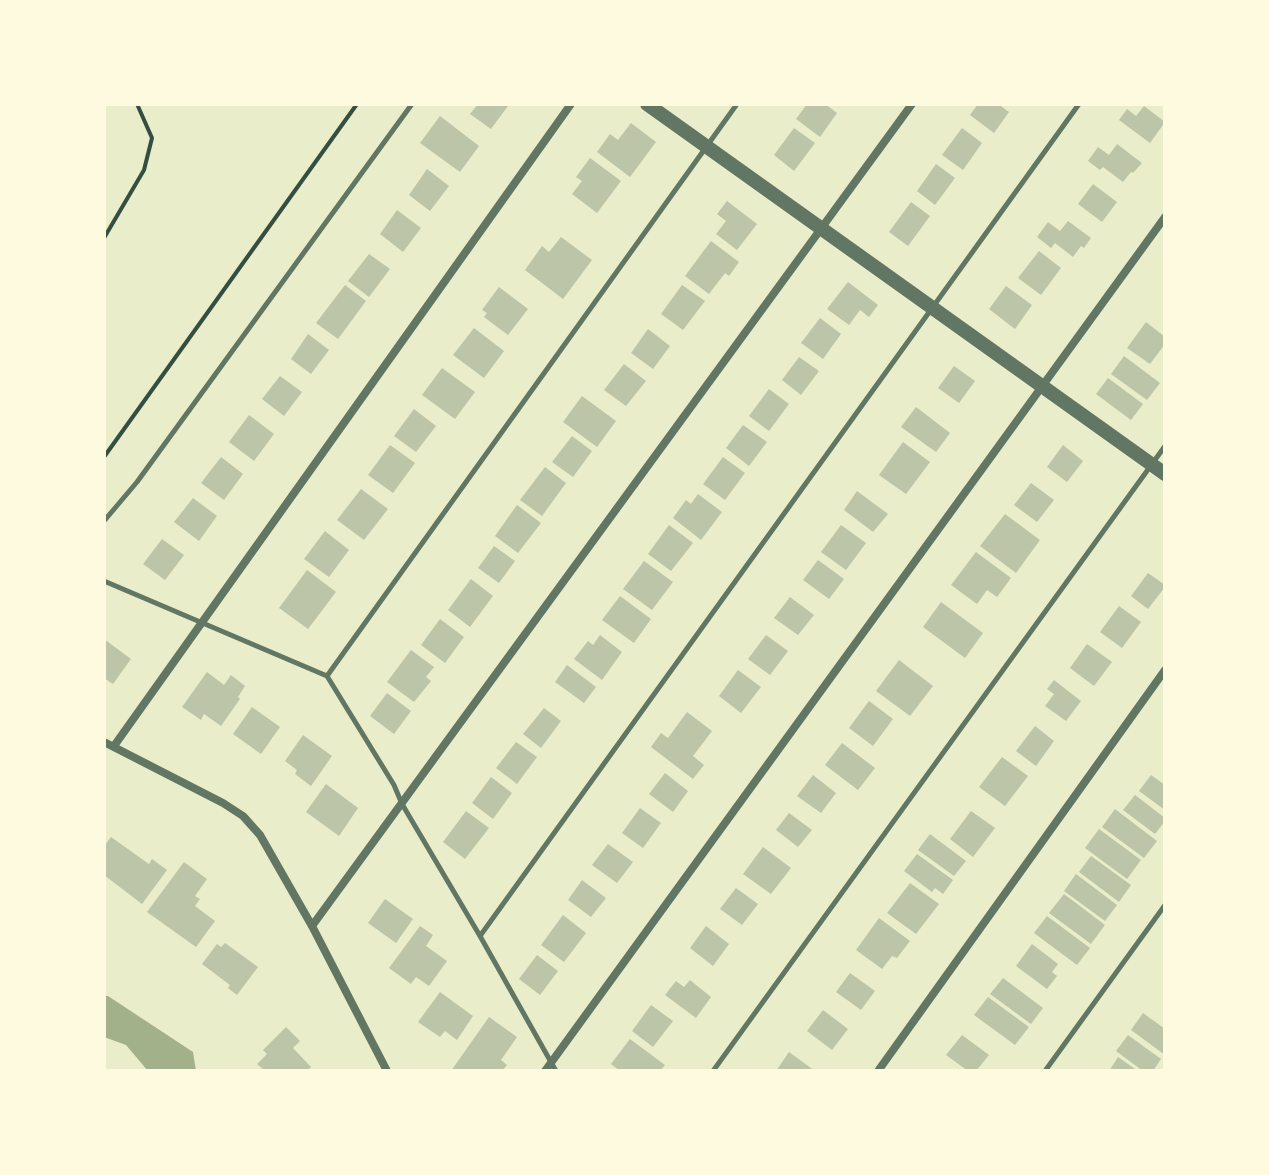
<!DOCTYPE html>
<style>
body{margin:0}
#map{position:relative;width:1269px;height:1175px;overflow:hidden;background:#e9edc9;font-family:"DejaVu Sans",sans-serif}
canvas{display:block}
.frame{position:absolute;inset:0;border:106px solid #fefae0;pointer-events:none}
</style>
<div id="map">
<canvas width="1269" height="1175"></canvas>
<div class="frame"></div>
</div>
<script>
const c = document.querySelector('canvas').getContext('2d');
c.lineJoin = 'round';
function fill(path, color) {
  c.fillStyle = color;
  c.fill(path, 'evenodd');
}
function stroke(path, color, width, dash) {
  c.strokeStyle = color;
  c.lineWidth = width;
  c.lineCap = dash ? 'butt' : 'round';
  c.setLineDash(dash || []);
  c.stroke(path);
}
fill(new Path2D(`
 M104,996H108L193,1052L196,1071H148L126,1045L104,1037Z`), '#a3b18a');
fill(new Path2D(`
 M478,104H506L508,106L491,129L470,114Z
 M807,104H825L837,113L820,137L796,119Z
 M978,104H998L1009,112L994,133L970,115Z
 M1144,106L1165,122L1150,143L1119,120L1127,109L1136,116Z
 M440,116L479,146L460,172L420,143Z
 M631,123L656,142L630,177L597,152L610,134L618,140Z
 M794,128L815,143L794,171L774,155Z
 M962,128L982,143L963,170L942,155Z
 M1117,144L1142,163L1133,173L1131,172L1123,182L1103,167L1100,170L1088,161L1098,147L1109,155Z
 M590,158L621,181L597,213L572,194L582,181L576,177Z
 M936,164L955,178L935,205L917,191Z
 M427,169L449,186L430,211L409,195Z
 M1093,184L1117,202L1102,222L1078,204Z
 M727,201L757,224L737,250L716,234L726,221L717,214Z
 M911,202L930,216L908,246L889,232Z
 M397,210L421,228L403,252L380,234Z
 M1068,221L1091,238L1084,248L1081,246L1073,257L1055,243L1051,248L1037,237L1048,222L1060,231Z
 M561,237L592,260L563,299L525,270L542,246L549,252Z
 M711,241L739,262L729,276L725,273L709,294L685,276Z
 M1039,251L1061,268L1041,295L1018,278Z
 M369,254L390,269L369,297L348,281Z
 M848,282L878,305L869,317L860,310L849,325L827,309Z
 M345,285L366,301L338,339L316,323Z
 M682,285L705,301L683,330L661,314Z
 M1006,286L1032,305L1015,329L989,309Z
 M499,287L528,309L508,335L484,317L487,313L482,310Z
 M820,318L841,334L823,359L801,343Z
 M1146,322L1165,337V344L1150,364L1127,348Z
 M474,328L504,351L484,378L453,355Z
 M648,329L670,346L653,369L631,353Z
 M308,334L329,350L311,374L291,359Z
 M1124,356L1160,383L1147,400L1111,374Z
 M799,357L819,371L801,395L782,380Z
 M624,364L646,381L626,406L604,390Z
 M954,366L975,381L959,403L938,388Z
 M442,368L475,392L455,419L422,395Z
 M280,376L302,392L284,416L262,399Z
 M1108,378L1143,404L1131,420L1096,394Z
 M769,389L789,404L769,431L749,416Z
 M582,396L616,421L597,447L563,422Z
 M916,407L950,433L936,452L901,427Z
 M414,409L436,426L416,452L394,436Z
 M249,415L274,434L254,461L229,442Z
 M743,425L767,442L749,466L726,448Z
 M572,436L592,451L573,477L552,462Z
 M903,442L930,462L906,494L879,475Z
 M390,445L415,463L393,493L368,475Z
 M1063,445L1083,461L1067,482L1047,467Z
 M221,457L243,474L224,500L201,483Z
 M723,457L745,473L725,500L703,484Z
 M545,467L566,483L542,516L520,500Z
 M1031,483L1054,500L1037,522L1014,505Z
 M361,489L388,509L364,540L337,520Z
 M857,491L888,514L873,532L844,510Z
 M698,494L722,512L701,540L673,518L686,500L691,504Z
 M193,498L217,516L199,541L174,522Z
 M517,505L541,523L518,553L495,536Z
 M1005,514L1040,540L1016,573L980,546Z
 M669,525L693,543L671,571L648,554Z
 M841,525L866,543L846,570L821,552Z
 M325,531L349,550L329,577L304,559Z
 M162,539L184,555L165,580L143,564Z
 M494,546L515,561L499,583L478,568Z
 M976,552L1011,578L997,597L987,590L977,604L951,585Z
 M818,560L844,579L829,599L803,580Z
 M644,561L673,582L652,610L623,589Z
 M307,570L336,592L308,629L279,608Z
 M1148,573L1165,585V587L1148,609L1131,596Z
 M471,579L493,596L470,627L448,610Z
 M620,596L651,619L634,643L602,620Z
 M790,597L814,615L798,635L774,618Z
 M941,602L983,633L965,658L923,627Z
 M1119,606L1141,622L1122,648L1100,632Z
 M440,619L464,637L445,663L421,645Z
 M600,635L622,652L602,680L574,659L588,641L593,645Z
 M766,635L788,651L770,675L748,659Z
 M104,639L131,659L113,684L104,678Z
 M1087,644L1112,662L1094,686L1070,668Z
 M411,650L434,667L426,677L431,681L414,702L387,682Z
 M899,660L933,686L910,716L876,691Z
 M567,665L596,687L584,703L555,682Z
 M738,670L761,687L741,713L719,696Z
 M207,672L224,685L231,675L245,686L238,697L240,699L221,726L204,714L201,720L182,707Z
 M1054,680L1081,701L1066,721L1045,706L1054,694L1047,689Z
 M387,693L411,711L394,734L370,716Z
 M869,701L893,719L873,746L849,728Z
 M252,707L280,727L261,754L233,734Z
 M544,708L561,721L541,748L523,734Z
 M687,712L712,731L693,756L704,765L693,779L651,747L661,733L668,738Z
 M1035,726L1054,741L1036,766L1016,751Z
 M303,735L332,756L311,786L295,774L297,770L285,761Z
 M516,742L537,757L517,784L496,768Z
 M842,743L875,768L858,790L825,765Z
 M1002,757L1028,776L1005,806L979,787Z
 M665,773L688,791L673,812L649,794Z
 M813,775L836,793L821,813L797,796Z
 M1151,775L1165,785V810L1139,791Z
 M491,777L512,793L493,819L472,803Z
 M326,784L358,808L339,836L306,812Z
 M1135,795L1165,818V821L1155,834L1123,810Z
 M640,808L661,823L643,848L622,833Z
 M1115,809L1157,841L1144,858L1102,827Z
 M466,811L489,828L465,859L443,842Z
 M971,811L995,828L973,857L950,839Z
 M789,813L812,830L798,847L776,830Z
 M1099,829L1141,860L1127,879L1085,848Z
 M930,834L966,861L954,876L918,850Z
 M111,837L149,864L152,859L167,870L142,904L104,875V846Z
 M608,844L633,862L617,883L592,865Z
 M763,847L791,868L771,894L743,874Z
 M917,854L953,880L943,894L935,888L932,892L904,871Z
 M1091,856L1131,885L1119,902L1079,872Z
 M184,862L207,879L195,896L200,899L195,906L215,921L196,947L147,912Z
 M1076,874L1117,905L1105,921L1064,891Z
 M582,880L606,898L591,917L568,900Z
 M910,883L939,904L916,934L887,913Z
 M736,888L758,904L742,925L720,909Z
 M1064,894L1105,925L1091,944L1049,913Z
 M385,899L413,919L396,943L368,923Z
 M563,915L586,933L564,962L541,945Z
 M1047,916L1090,948L1077,965L1034,933Z
 M879,918L910,941L897,958L892,956L882,969L856,950Z
 M420,926L433,935L426,946L447,961L429,986L416,977L411,984L389,968Z
 M706,926L729,944L713,966L690,948Z
 M225,943L258,967L237,995L228,988L230,985L202,964L217,944L221,947Z
 M1032,944L1058,964L1052,972L1057,976L1047,989L1016,966Z
 M537,955L558,971L540,995L519,979Z
 M850,973L875,991L861,1010L836,992Z
 M1003,978L1043,1008L1031,1024L990,994Z
 M690,980L711,997L696,1018L665,995L676,981L684,987Z
 M440,992L473,1016L457,1040L445,1031L440,1037L418,1022Z
 M988,997L1029,1027L1015,1045L974,1015Z
 M651,1005L673,1021L653,1047L632,1031Z
 M823,1010L848,1029L832,1050L807,1031Z
 M1143,1013L1165,1029V1055L1131,1030Z
 M489,1017L517,1037L501,1060L507,1065L502,1071H451Z
 M286,1027L300,1041L293,1048L311,1067L307,1071H265L257,1064L267,1054L263,1050Z
 M962,1035L989,1055L976,1071H968L946,1055Z
 M1128,1035L1161,1059L1153,1071H1143L1116,1051Z
 M630,1039L665,1065L660,1071H620L611,1064Z
 M789,1052L815,1071H776Z
 M1118,1057L1138,1071H1109Z`), '#bcc5a7');
stroke(new Path2D(`
 M104,238L144,170L152,138L137,104
 M104,457L357,104`), '#344e41', 4);
stroke(new Path2D(`
 M104,521L137,482L412,104
 M104,581L327,676L394,785L402,804L480,936L556,1071
 M327,676L737,104
 M480,936L1079,104
 M713,1071L1165,446
 M1045,1071L1165,905`), '#617663', 5);
stroke(new Path2D(`
 M104,742L223,803L243,816L260,835L312,926L387,1071
 M114,746L571,104
 M312,926L912,104
 M545,1071L1165,217
 M878,1071L1165,670`), '#617663', 8);
stroke(new Path2D(`
 M647,104L1165,474`), '#617663', 14);
</script>
